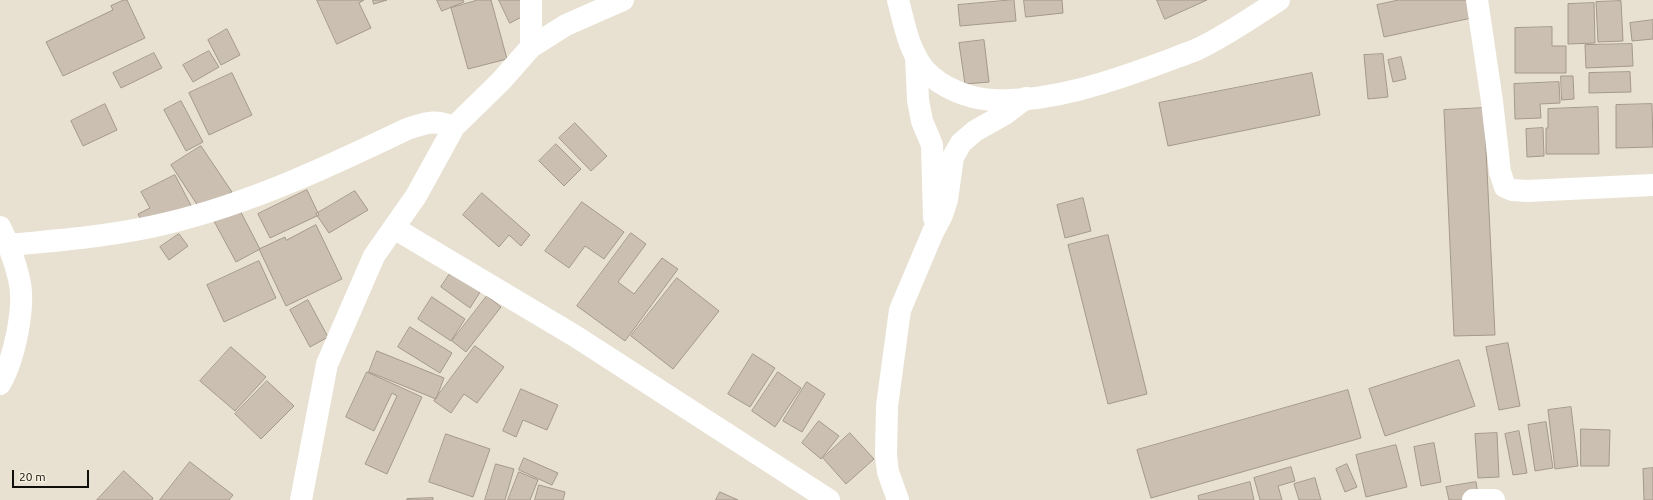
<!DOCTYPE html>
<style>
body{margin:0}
#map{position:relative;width:1653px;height:500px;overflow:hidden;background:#e8e1d1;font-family:Ubuntu,sans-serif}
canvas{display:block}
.scale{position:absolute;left:12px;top:470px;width:77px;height:18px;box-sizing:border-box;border:2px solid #110f09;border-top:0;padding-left:5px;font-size:12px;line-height:14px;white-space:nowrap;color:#110f09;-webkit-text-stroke:3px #f5eede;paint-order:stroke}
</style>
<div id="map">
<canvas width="1653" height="500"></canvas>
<div class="scale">20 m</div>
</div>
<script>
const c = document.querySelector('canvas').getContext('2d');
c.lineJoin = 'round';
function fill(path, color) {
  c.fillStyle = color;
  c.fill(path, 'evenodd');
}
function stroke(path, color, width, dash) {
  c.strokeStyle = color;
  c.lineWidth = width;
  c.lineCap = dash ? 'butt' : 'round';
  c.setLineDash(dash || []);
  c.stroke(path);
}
const building = new Path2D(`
 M124,0H127L145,38L63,76L46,42L113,10L111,6Z
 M317,0H364L359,3L371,28L337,44Z
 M373,0H387L374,4Z
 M437,0H463L464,2L442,11Z
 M478,0H491L507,59L468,69L451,8Z
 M499,0H525L531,12L510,23Z
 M1014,0L1016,21L960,26L958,5Z
 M1024,0H1062L1063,13L1026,17Z
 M1157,0H1207L1165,19Z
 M1399,0H1472L1476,17L1384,37L1377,5Z
 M1621,1L1623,41L1598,42L1596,2Z
 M1594,3L1595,43L1568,44V4Z
 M1653,20V39L1632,41L1630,23Z
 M1552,27V46H1566V73H1515V28Z
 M227,29L240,55L221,65L208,40Z
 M984,40L989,82L965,84L959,43Z
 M1632,44L1633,66L1586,68L1585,45Z
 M209,51L219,67L193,82L183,65Z
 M154,53L162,68L121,88L113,73Z
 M1383,54L1388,97L1368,99L1364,55Z
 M1401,57L1406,79L1393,82L1388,60Z
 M1630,72L1631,92L1589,93V73Z
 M232,73L252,115L209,135L189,93Z
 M1312,73L1320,115L1168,146L1159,103Z
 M1561,76H1573L1574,99L1562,100Z
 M1559,82L1560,103L1540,104L1541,118L1515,119L1514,84Z
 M181,101L203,142L186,151L164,110Z
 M105,104L117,130L83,146L71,121Z
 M1652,104L1653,147L1616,148V105Z
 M1598,107L1599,154H1546V128H1548V109Z
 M1484,108L1495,335L1454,336L1444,110Z
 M575,123L607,156L591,171L559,138Z
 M1543,128L1544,156L1527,157L1526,129Z
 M556,144L581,169L564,186L539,161Z
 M201,146L232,192L202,212L171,165Z
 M175,175L197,217L147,232L138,214L150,208L141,192Z
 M307,190L319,215L270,238L258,214Z
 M355,191L368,210L329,233L316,214Z
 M482,193L530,235L521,246L509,235L499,247L463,215Z
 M233,197L260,249L236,262L208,210Z
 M1083,198L1091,231L1065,238L1057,205Z
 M582,202L624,232L604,259L585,246L569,268L545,251Z
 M316,225L342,279L286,306L259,249L285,237L286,240Z
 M631,233L646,244L618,282L634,294L662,258L678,269L625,341L577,306Z
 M179,234L188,246L169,260L160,247Z
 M1108,235L1147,394L1108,404L1068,245Z
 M259,261L276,298L224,322L207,285Z
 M453,269L482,289L470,308L441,287Z
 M677,278L719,311L673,369L631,336Z
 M487,296L501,307L466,352L452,341Z
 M432,297L465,319L451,341L418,319Z
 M308,300L328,337L310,347L290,310Z
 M410,327L452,353L440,373L398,347Z
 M1508,343L1520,406L1499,410L1486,347Z
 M475,346L504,367L477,403L464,394L451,413L434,401Z
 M231,347L266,377L235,411L200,381Z
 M377,351L444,378L436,399L369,372Z
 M753,354L775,368L750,407L728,394Z
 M1459,360L1475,406L1385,436L1369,389Z
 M367,372L422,397L387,474L365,464L397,396L392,393L374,431L346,417Z
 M778,372L801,388L775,427L752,411Z
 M267,381L294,406L261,439L235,414Z
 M807,382L825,394L802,432L783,421Z
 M521,389L558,405L547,430L523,420L516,437L503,431Z
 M1348,390L1361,438L1151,498L1137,450Z
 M1571,407L1578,466L1555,469L1548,410Z
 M819,421L839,436L821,459L802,443Z
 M1546,422L1553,468L1535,471L1528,425Z
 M1581,429L1610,430L1609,466H1581Z
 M1519,431L1527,473L1513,475L1505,434Z
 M850,433L874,459L846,484L823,458Z
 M1497,433L1499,477L1478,478L1475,434Z
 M446,434L490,449L473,497L429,482Z
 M1434,443L1441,482L1421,486L1414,447Z
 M1396,445L1407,487L1366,497L1356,455Z
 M524,458L558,473L552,485L519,470Z
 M190,462L233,495L229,500H160Z
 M496,464L514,469L505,500H485Z
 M1347,464L1357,487L1345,492L1336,469Z
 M1291,467L1295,481L1278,486L1282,500H1260L1254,478Z
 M1653,468V500H1644L1643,469Z
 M124,471L153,498L152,500H97Z
 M519,472L538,480L530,500H508Z
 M1315,478L1321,500H1299L1294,484Z
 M1250,482L1254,500H1199L1198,496Z
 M1476,482L1479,500H1449L1446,487Z
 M539,485L565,492L563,500H535Z
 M720,492L738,500H716Z
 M433,498V500H407V499Z`);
fill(building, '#cbbfb2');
stroke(building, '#a4988c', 1);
stroke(new Path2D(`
 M531,0V47
 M898,0C904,23 909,52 925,70C941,88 970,99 993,100C1048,103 1110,82 1161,63C1174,58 1186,54 1198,49C1227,35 1253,17 1279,0
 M1477,0L1492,101L1500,172L1505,187L1512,190L1527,191L1653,185
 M916,57L918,100L922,121L932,145L934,218
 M0,227C8,243 15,261 19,279C26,306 14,360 0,384
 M394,228L575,336L829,500
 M9,245C62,240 115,236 168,223C251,203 330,166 407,129C427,123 433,119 454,127
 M301,500L327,364L374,256L416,196L454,127L501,81L531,47L566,25L623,0
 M898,500L888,472L886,455L887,406L900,310L933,232L942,215L947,200L953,157L961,143L975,131L1005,114L1026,98
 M1473,500H1494`), '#fff', 22);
</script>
